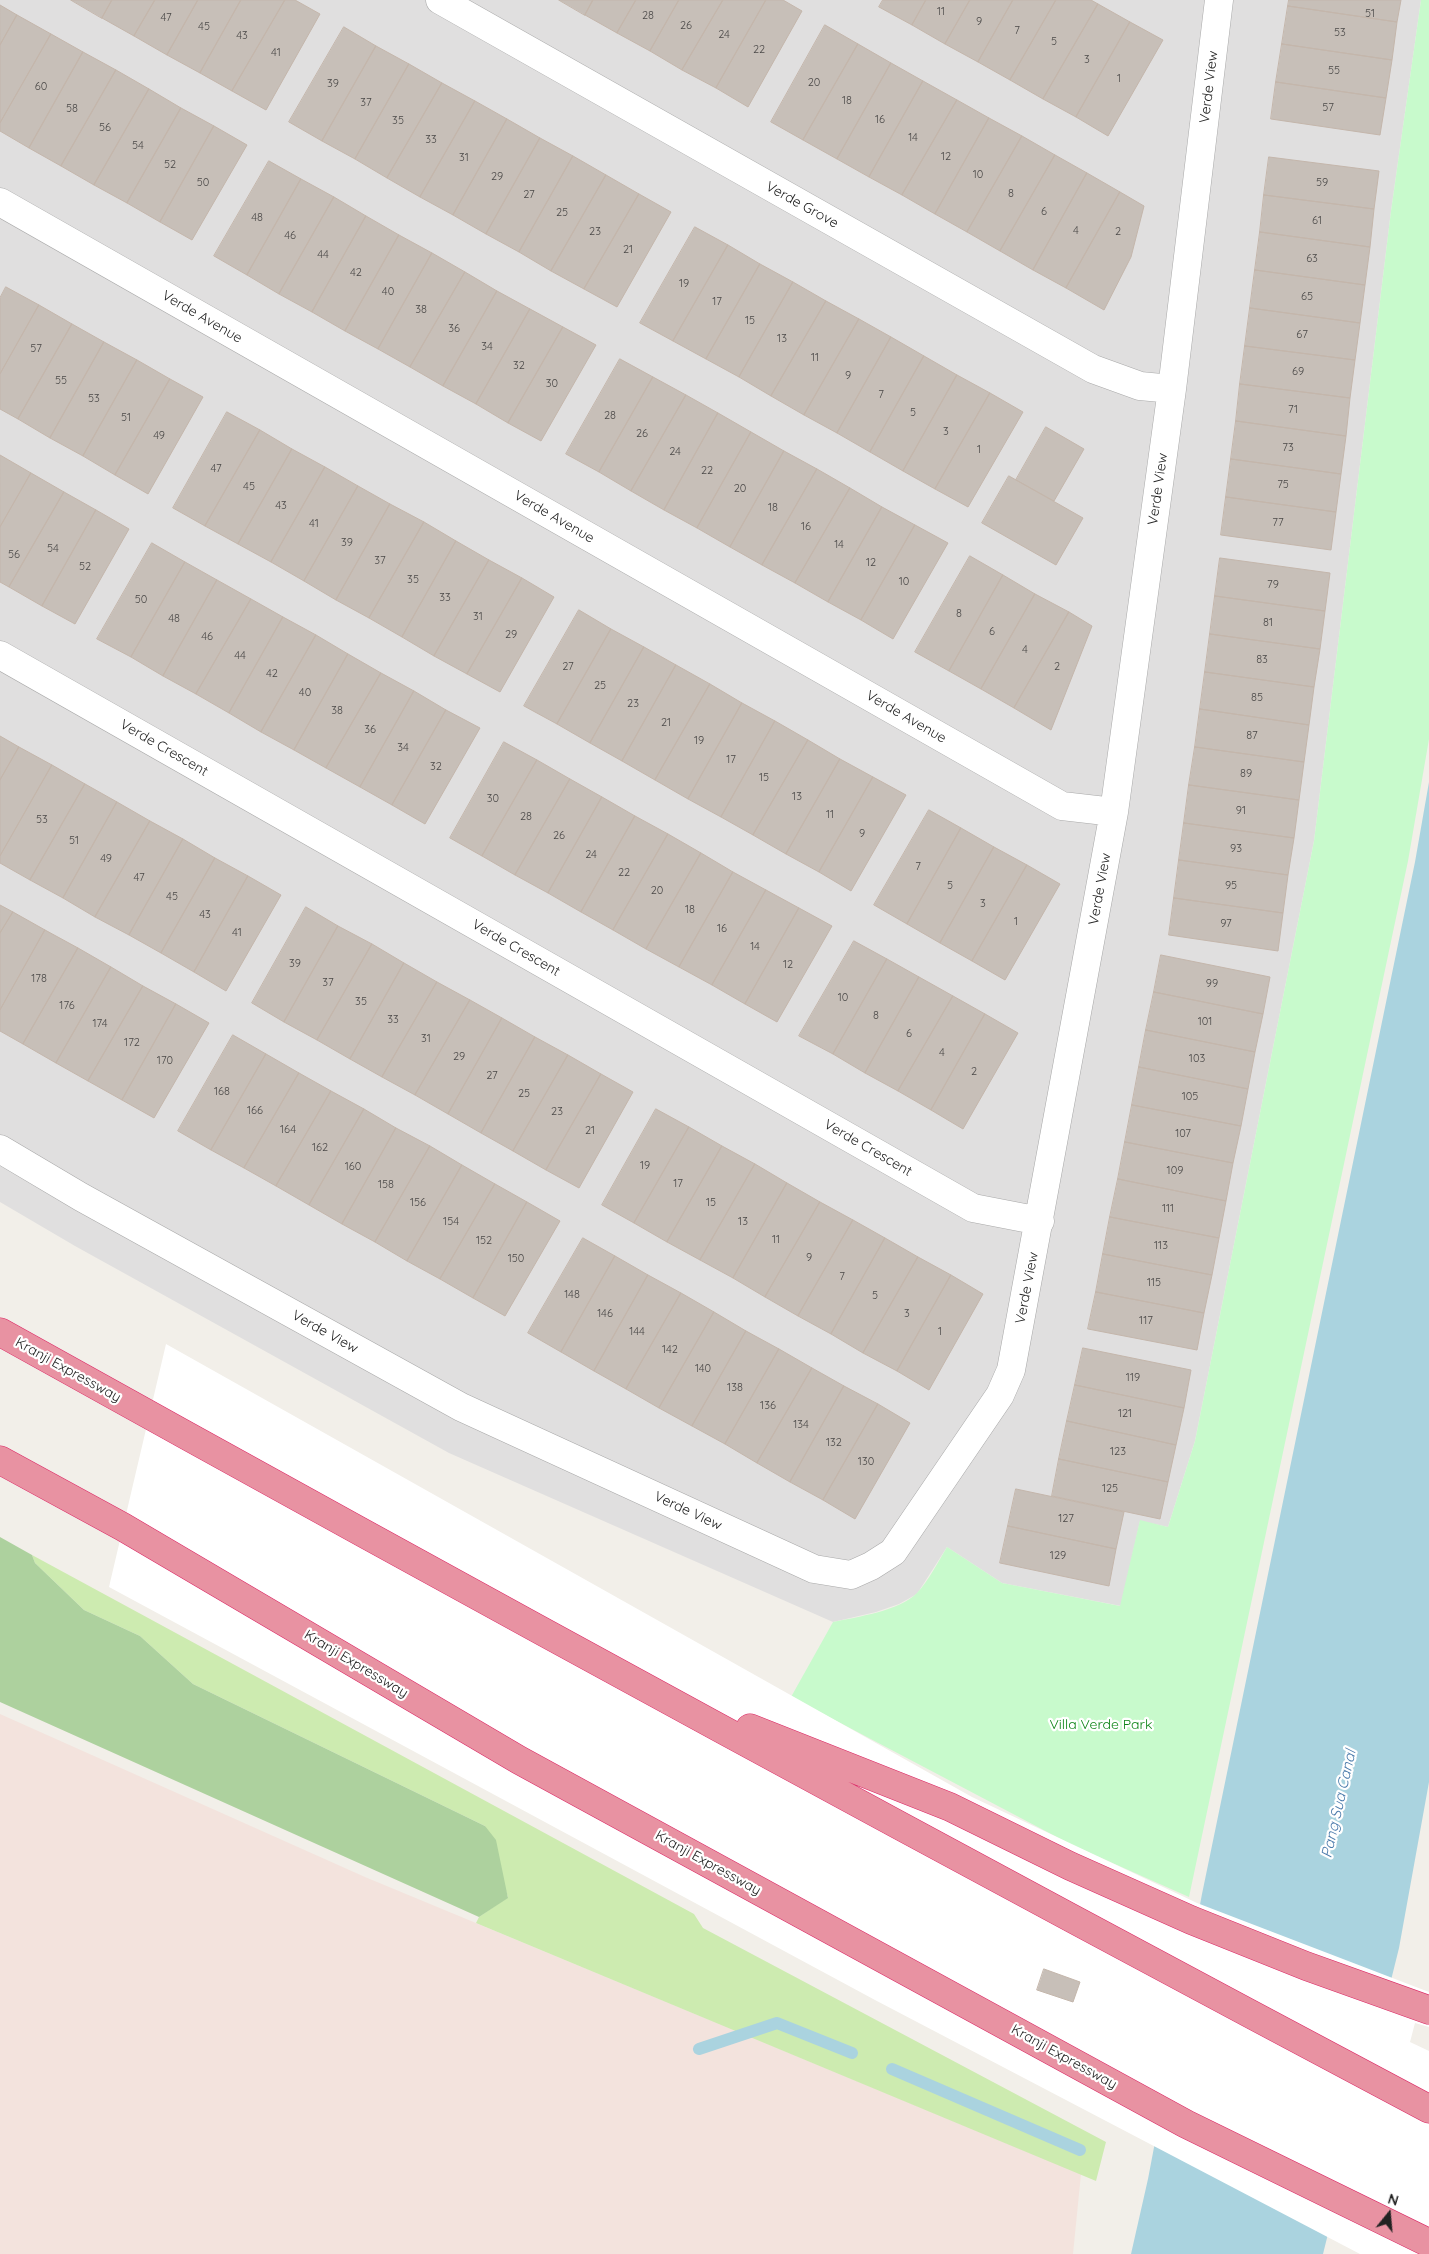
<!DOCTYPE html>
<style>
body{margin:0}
#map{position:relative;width:1429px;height:2254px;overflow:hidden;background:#f2efe9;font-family:Quicksand,sans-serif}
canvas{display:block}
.north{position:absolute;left:1364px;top:2189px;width:50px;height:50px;-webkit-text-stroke:4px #fff;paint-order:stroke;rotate:17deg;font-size:14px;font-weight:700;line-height:20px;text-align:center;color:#222}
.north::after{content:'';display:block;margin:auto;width:18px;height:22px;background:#222;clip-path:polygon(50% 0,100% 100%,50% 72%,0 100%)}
</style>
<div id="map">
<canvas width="1429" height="2254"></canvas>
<div class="north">N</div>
</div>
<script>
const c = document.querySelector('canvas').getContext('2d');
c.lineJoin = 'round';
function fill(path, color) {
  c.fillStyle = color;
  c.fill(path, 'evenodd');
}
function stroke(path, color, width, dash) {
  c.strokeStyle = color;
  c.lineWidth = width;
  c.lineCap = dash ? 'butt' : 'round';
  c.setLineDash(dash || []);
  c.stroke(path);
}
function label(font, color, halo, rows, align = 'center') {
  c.font = font + ' Quicksand,sans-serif';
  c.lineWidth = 4.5;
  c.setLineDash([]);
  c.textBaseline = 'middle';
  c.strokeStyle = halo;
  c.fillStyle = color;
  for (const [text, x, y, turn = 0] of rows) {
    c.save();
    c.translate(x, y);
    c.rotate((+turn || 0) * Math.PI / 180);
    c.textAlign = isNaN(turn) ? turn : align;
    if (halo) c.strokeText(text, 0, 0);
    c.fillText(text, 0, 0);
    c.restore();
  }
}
fill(new Path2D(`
 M0,0H1421L1391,211L1314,841L1195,1441L1168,1527L1140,1521L1121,1606L1002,1583L947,1547L917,1594L899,1604L876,1612L833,1622L449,1453L75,1246L0,1202Z`), '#e0dfdf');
fill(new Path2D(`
 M0,1714L365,1877L1081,2174L1073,2254H0Z`), '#f3e3dd');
fill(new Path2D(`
 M32,1555L694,1914L703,1928L1106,2142L1096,2181L476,1923L479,1917L508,1897L485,1826L193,1684L140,1636L84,1610L35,1563Z`), '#cdebb0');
fill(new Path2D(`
 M0,1537L32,1555L35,1563L84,1610L140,1636L193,1684L485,1826L496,1840L508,1898L479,1917L0,1702Z`), '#add19e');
fill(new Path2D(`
 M1421,0H1429V739L1408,861L1189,1897L1072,1845L791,1697L833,1622C857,1617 899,1611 917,1593C929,1580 938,1562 947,1547L1002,1583L1120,1606L1140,1520L1168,1527L1195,1441L1314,841L1391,211Z`), '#c8facc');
fill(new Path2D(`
 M1429,782V1782L1399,1948L1323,2254H1131L1148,2179L1202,1894L1415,862Z`), '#aad3df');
fill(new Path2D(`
 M166,1344L972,1797L1197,1903L1429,1992V2027L1415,2023L1410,2042L1429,2051V2254H1360L875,2000L109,1587Z`), '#fff');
stroke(new Path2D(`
 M699,2049L777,2023L852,2053
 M892,2069L1080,2150`), '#aad3df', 12);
const building = new Path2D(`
 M71,0H112L102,18Z
 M112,0H155L134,36L102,18Z
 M155,0H198L167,55L134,36Z
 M198,0H241L200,73L167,55Z
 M241,0H285L232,91L200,73Z
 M285,0H295L320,14L266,110L232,91Z
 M559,0H593L585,15Z
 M593,0H636L617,33L585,15Z
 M636,0H679L650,51L617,33Z
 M679,0H723L682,70L650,51Z
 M723,0H766L716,88L682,70Z
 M766,0H783L802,11L748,107L716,88Z
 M883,0H926L912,25L879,7Z
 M926,0H970L945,44L912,25Z
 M970,0H1013L978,62L945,44Z
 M1013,0H1056L1010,80L978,62Z
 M1056,0H1091L1098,4L1043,99L1010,80Z
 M1289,0H1401L1397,22L1288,6Z
 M1098,4L1130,22L1076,117L1043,99Z
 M0,5L17,15L0,45Z
 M1288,6L1397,22L1392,60L1282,44Z
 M17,15L51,34L0,123V45Z
 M1130,22L1163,40L1108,136L1076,117Z
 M825,25L858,44L803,140L771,122Z
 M344,27L376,46L322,141L289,122Z
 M51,34L83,52L29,148L0,131V123Z
 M858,44L891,63L837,159L803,140Z
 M1282,44L1392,60L1386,98L1276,82Z
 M376,46L409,64L355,159L322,141Z
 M83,52L116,70L61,166L29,148Z
 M891,63L923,81L869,177L837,159Z
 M409,64L442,83L387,178L355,159Z
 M116,70L149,89L94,185L61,166Z
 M923,81L957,100L902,195L869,177Z
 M1276,82L1386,98L1380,135L1271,119Z
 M442,83L475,101L420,197L387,178Z
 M149,89L181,108L127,203L94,185Z
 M957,100L989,118L935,214L902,195Z
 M475,101L507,119L453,215L420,197Z
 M181,108L214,126L160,222L127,203Z
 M989,118L1022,136L967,232L935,214Z
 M507,119L540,138L486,234L453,215Z
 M214,126L247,145L192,240L160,222Z
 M1022,136L1055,155L1000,251L967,232Z
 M540,138L573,156L519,252L486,234Z
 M1055,155L1087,173L1033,270L1000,251Z
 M573,156L606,175L551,271L519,252Z
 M1269,157L1379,171L1374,209L1264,195Z
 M269,161L301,179L247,275L214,256Z
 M1087,173L1120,192L1066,288L1033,270Z
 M606,175L639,194L584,289L551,271Z
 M301,179L334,197L279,294L247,275Z
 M1120,192L1144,206L1131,257L1104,310L1066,288Z
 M639,194L671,212L617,307L584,289Z
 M1264,195L1374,209L1370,247L1260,232Z
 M334,197L366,216L312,312L279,294Z
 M366,216L399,235L345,331L312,312Z
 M695,227L728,245L673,341L640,323Z
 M1260,232L1370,247L1365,285L1255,270Z
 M399,235L432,253L378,349L345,331Z
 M728,245L760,264L706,359L673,341Z
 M432,253L465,272L410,367L378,349Z
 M760,264L793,282L739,377L706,359Z
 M1255,270L1365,285L1360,323L1250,308Z
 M465,272L497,291L443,386L410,367Z
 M793,282L826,301L771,396L739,377Z
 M6,287L39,305L0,374V298Z
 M497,291L530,309L476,404L443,386Z
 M826,301L859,319L804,415L771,396Z
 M39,305L72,324L18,419L0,409V374Z
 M1250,308L1360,323L1355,360L1245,346Z
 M530,309L563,327L508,423L476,404Z
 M859,319L891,337L837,433L804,415Z
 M72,324L104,342L50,438L18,419Z
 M563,327L596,345L541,441L508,423Z
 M891,337L924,356L870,452L837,433Z
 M104,342L137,360L83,456L50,438Z
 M1245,346L1355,360L1350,398L1240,384Z
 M924,356L957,375L903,471L870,452Z
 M620,359L653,377L599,472L566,454Z
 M137,360L170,379L115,475L83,456Z
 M957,375L990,393L935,489L903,471Z
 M653,377L686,395L631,491L599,472Z
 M170,379L203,397L148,494L115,475Z
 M1240,384L1350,398L1346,436L1236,421Z
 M990,393L1023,412L968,507L935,489Z
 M686,395L718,413L664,510L631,491Z
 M227,412L260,430L205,526L173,508Z
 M718,413L751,432L697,528L664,510Z
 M1236,421L1346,436L1341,474L1231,459Z
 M1046,427L1084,449L1054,501L1016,480Z
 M260,430L292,449L238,544L205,526Z
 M751,432L784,451L730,547L697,528Z
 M292,449L325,467L271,562L238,544Z
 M784,451L817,469L762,565L730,547Z
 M0,455L31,473L0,527Z
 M1231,459L1341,474L1336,512L1226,497Z
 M325,467L358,486L304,581L271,562Z
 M817,469L850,488L795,583L762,565Z
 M31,473L64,492L9,587L0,582V527Z
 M1009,476L1083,518L1056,565L982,523Z
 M358,486L390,504L336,600L304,581Z
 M850,488L882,507L828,602L795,583Z
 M64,492L96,510L42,606L9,587Z
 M1226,497L1336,512L1331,550L1221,535Z
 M390,504L424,522L369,618L336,600Z
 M882,507L915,525L861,620L828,602Z
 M96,510L129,529L75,624L42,606Z
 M424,522L456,541L402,637L369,618Z
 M915,525L948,543L893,639L861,620Z
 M456,541L489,560L434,656L402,637Z
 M152,543L185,562L131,657L97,639Z
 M970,556L1003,575L949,671L915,652Z
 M1220,558L1330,573L1325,611L1215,596Z
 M489,560L522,578L467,674L434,656Z
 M185,562L217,580L163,676L131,657Z
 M1003,575L1035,594L981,689L949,671Z
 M522,578L554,597L500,692L467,674Z
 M217,580L251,599L196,694L163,676Z
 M1035,594L1069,612L1014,708L981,689Z
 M1215,596L1325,611L1320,649L1210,634Z
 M251,599L283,617L229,713L196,694Z
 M579,610L611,629L557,724L524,706Z
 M1069,612L1092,626L1051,730L1014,708Z
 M283,617L316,635L261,732L229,713Z
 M611,629L644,647L590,743L557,724Z
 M1210,634L1320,649L1314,687L1205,672Z
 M316,635L348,654L294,750L261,732Z
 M644,647L676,665L622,761L590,743Z
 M348,654L381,673L326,768L294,750Z
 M676,665L710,684L655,780L622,761Z
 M1205,672L1314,687L1309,725L1200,709Z
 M381,673L414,691L360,787L326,768Z
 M710,684L742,703L688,799L655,780Z
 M414,691L446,710L392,805L360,787Z
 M742,703L775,721L721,817L688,799Z
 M1200,709L1309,725L1304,762L1195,747Z
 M446,710L480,728L425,824L392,805Z
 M775,721L808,740L753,835L721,817Z
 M0,736L19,747L0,780Z
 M808,740L840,759L786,854L753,835Z
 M504,742L537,760L482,856L450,838Z
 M19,747L52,765L0,856V780Z
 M1195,747L1304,762L1299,800L1189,785Z
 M840,759L873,777L819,872L786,854Z
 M537,760L570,779L515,875L482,856Z
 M52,765L85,784L30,880L0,863V856Z
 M873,777L906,795L851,891L819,872Z
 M570,779L602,797L548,893L515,875Z
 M85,784L117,802L63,898L30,880Z
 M1189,785L1299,800L1294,838L1184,823Z
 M602,797L635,816L581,912L548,893Z
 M117,802L150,821L95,917L63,898Z
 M929,810L961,828L907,924L874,905Z
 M635,816L668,834L613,930L581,912Z
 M150,821L183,839L129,935L95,917Z
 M1184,823L1294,838L1288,875L1179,860Z
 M961,828L994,847L940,943L907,924Z
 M668,834L701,853L646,949L613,930Z
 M183,839L215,858L161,953L129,935Z
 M994,847L1027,865L972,961L940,943Z
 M701,853L733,872L679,967L646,949Z
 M215,858L248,876L194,972L161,953Z
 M1179,860L1288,875L1283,913L1174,898Z
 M1027,865L1060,884L1005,980L972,961Z
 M733,872L766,890L712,985L679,967Z
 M248,876L281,895L226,991L194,972Z
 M766,890L799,908L745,1004L712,985Z
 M1174,898L1283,913L1278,951L1169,935Z
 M0,905L13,912L0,933Z
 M306,907L338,926L284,1022L252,1003Z
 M799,908L832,926L777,1022L745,1004Z
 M13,912L45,930L0,1010V933Z
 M338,926L372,944L317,1040L284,1022Z
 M45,930L78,948L23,1044L0,1031V1010Z
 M854,941L887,959L833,1054L799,1036Z
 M372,944L404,963L350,1059L317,1040Z
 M78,948L111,967L56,1063L23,1044Z
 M1161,955L1270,977L1263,1014L1154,992Z
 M887,959L919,977L865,1073L833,1054Z
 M404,963L437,982L382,1077L350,1059Z
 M111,967L143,986L88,1081L56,1063Z
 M919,977L953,996L898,1091L865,1073Z
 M437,982L470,1000L415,1095L382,1077Z
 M143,986L176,1004L122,1100L88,1081Z
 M1154,992L1263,1014L1255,1052L1146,1030Z
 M953,996L985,1014L931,1110L898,1091Z
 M470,1000L502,1018L448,1114L415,1095Z
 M176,1004L209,1023L154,1118L122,1100Z
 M985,1014L1018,1033L963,1129L931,1110Z
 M502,1018L535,1037L481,1133L448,1114Z
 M1146,1030L1255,1052L1248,1089L1139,1067Z
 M233,1035L266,1054L211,1150L178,1131Z
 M535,1037L568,1055L513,1151L481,1133Z
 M266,1054L299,1073L244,1168L211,1150Z
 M568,1055L601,1074L546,1170L513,1151Z
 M1139,1067L1248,1089L1241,1126L1132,1105Z
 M299,1073L331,1091L276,1186L244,1168Z
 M601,1074L633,1092L579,1188L546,1170Z
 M331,1091L364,1109L309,1205L276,1186Z
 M1132,1105L1241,1126L1233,1163L1125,1142Z
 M364,1109L396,1128L342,1224L309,1205Z
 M656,1109L689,1127L634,1223L602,1205Z
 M689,1127L722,1146L667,1242L634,1223Z
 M396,1128L430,1146L375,1242L342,1224Z
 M1125,1142L1233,1163L1226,1201L1118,1179Z
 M430,1146L462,1165L407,1261L375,1242Z
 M722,1146L755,1164L700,1260L667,1242Z
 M755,1164L787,1183L733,1278L700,1260Z
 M462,1165L495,1184L440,1279L407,1261Z
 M1118,1179L1226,1201L1219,1238L1110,1217Z
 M787,1183L820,1202L765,1297L733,1278Z
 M495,1184L527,1202L473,1298L440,1279Z
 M527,1202L560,1221L505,1316L473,1298Z
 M820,1202L853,1220L798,1316L765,1297Z
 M1110,1217L1219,1238L1212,1275L1103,1254Z
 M853,1220L885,1238L831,1334L798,1316Z
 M583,1238L615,1256L561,1352L528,1333Z
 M885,1238L918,1257L863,1353L831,1334Z
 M1103,1254L1212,1275L1204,1313L1096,1292Z
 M615,1256L648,1275L594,1371L561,1352Z
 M918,1257L951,1275L897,1371L863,1353Z
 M648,1275L681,1293L626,1389L594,1371Z
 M951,1275L983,1294L929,1390L897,1371Z
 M1096,1292L1204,1313L1197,1350L1088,1329Z
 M681,1293L714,1312L659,1408L626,1389Z
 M714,1312L746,1331L692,1426L659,1408Z
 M746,1331L779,1349L725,1444L692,1426Z
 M1083,1348L1191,1370L1184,1408L1075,1385Z
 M779,1349L812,1368L757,1463L725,1444Z
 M812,1368L844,1386L790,1482L757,1463Z
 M1075,1385L1184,1408L1176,1445L1067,1421Z
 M844,1386L878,1404L823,1500L790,1482Z
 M878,1404L910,1423L855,1519L823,1500Z
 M1067,1421L1176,1445L1168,1482L1059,1459Z
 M1059,1459L1168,1482L1160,1519L1052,1496Z
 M1016,1489L1124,1512L1116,1549L1008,1526Z
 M1008,1526L1116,1549L1109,1586L1000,1563Z
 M1044,1969L1080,1982L1073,2002L1037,1990Z`);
fill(building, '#c7bfb8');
stroke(building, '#c4b6ab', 1);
const minor = new Path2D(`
 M440,0L1093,369L1140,386L1172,389
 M0,202L1062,806L1114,812
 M0,655L973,1208L1040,1221
 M0,1149L81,1197L461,1407L814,1569L851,1575L871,1566L893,1552L1000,1395L1011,1370L1114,812L1172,389L1219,0`);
const highway = new Path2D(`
 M0,1332C474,1596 950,1855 1429,2109
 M0,1460L123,1527L519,1760L1186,2124L1429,2243
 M750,1728L950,1807L1070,1866L1191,1920L1306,1966L1429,2010`);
stroke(minor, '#a9a9a9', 29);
stroke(highway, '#dc2a67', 29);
stroke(minor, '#fff', 28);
stroke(highway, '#e892a2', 28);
label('11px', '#4b4948', null, [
 ["11",941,12],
 ["51",1370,14],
 ["28",648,16],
 ["47",166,18],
 ["9",979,22],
 ["26",686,26],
 ["45",204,27],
 ["7",1017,31],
 ["53",1340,33],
 ["24",724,35],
 ["43",242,36],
 ["5",1054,42],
 ["22",759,50],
 ["41",276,53],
 ["3",1087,60],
 ["55",1334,71],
 ["1",1119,79],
 ["20",814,83],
 ["39",333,84],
 ["60",41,87],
 ["18",847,101],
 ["37",366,103],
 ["57",1328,108],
 ["58",72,109],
 ["16",880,120],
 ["35",398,121],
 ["56",105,128],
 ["14",913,138],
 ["33",431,140],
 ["54",138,146],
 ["12",946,157],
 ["31",464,158],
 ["52",170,165],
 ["10",978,175],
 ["29",497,177],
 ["50",203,183],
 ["59",1322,183],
 ["8",1011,194],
 ["27",529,195],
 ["6",1044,212],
 ["25",562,213],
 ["48",257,218],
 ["61",1317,221],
 ["4",1076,231],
 ["23",595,232],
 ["2",1118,232],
 ["46",290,236],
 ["21",628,250],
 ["44",323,255],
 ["63",1312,259],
 ["42",356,273],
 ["19",684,284],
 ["40",388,292],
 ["65",1307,297],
 ["17",717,302],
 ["38",421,310],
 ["15",750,321],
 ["36",454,329],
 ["67",1302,335],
 ["13",782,339],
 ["34",487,347],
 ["57",36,349],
 ["11",815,358],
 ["32",519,366],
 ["69",1298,372],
 ["9",848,376],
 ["55",61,381],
 ["30",552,384],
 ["7",881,395],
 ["53",94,399],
 ["71",1293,410],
 ["5",913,413],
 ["28",610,416],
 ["51",126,418],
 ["3",946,432],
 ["26",642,434],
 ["49",159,436],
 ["73",1288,448],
 ["1",979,450],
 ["24",675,452],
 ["47",216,469],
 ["22",707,471],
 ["75",1283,485],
 ["45",249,487],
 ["20",740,489],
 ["43",281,506],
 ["18",773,508],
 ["77",1278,523],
 ["41",314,524],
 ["16",806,527],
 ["39",347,543],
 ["14",839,545],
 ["54",53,549],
 ["56",14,555],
 ["37",380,561],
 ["12",871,563],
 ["52",85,567],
 ["35",413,580],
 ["10",904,582],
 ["79",1273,585],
 ["33",445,598],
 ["50",141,600],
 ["8",959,614],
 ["31",478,617],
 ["48",174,619],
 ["81",1268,623],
 ["6",992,632],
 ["29",511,635],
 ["46",207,637],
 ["4",1025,650],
 ["44",240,656],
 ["83",1262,660],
 ["27",568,667],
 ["2",1057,667],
 ["42",272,674],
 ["25",600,686],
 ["40",305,693],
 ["85",1257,698],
 ["23",633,704],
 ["38",337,711],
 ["21",666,723],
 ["36",370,730],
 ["87",1252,736],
 ["19",699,741],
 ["34",403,748],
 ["17",731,760],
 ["32",436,767],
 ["89",1246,774],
 ["15",764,778],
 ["13",797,797],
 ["30",493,799],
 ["91",1241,811],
 ["11",830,815],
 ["28",526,817],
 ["53",42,820],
 ["9",862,834],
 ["26",559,836],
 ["51",74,841],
 ["93",1236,849],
 ["24",591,855],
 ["49",106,859],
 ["7",918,867],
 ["22",624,873],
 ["47",139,878],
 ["5",950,886],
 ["95",1231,886],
 ["20",657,891],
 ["45",172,897],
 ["3",983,904],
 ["18",690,910],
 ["43",205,915],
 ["1",1016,922],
 ["97",1226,924],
 ["16",722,929],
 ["41",237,933],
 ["14",755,947],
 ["39",295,964],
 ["12",788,965],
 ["178",39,979],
 ["37",328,983],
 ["99",1212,984],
 ["10",843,998],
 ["35",361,1002],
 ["176",67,1006],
 ["8",876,1016],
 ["33",393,1020],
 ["101",1205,1022],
 ["174",100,1024],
 ["6",909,1034],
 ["31",426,1039],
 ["172",132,1043],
 ["4",942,1053],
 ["29",459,1057],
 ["103",1197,1059],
 ["170",165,1061],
 ["2",974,1072],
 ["27",492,1076],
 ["168",222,1092],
 ["25",524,1094],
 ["105",1190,1097],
 ["166",255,1111],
 ["23",557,1112],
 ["164",288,1130],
 ["21",590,1131],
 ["107",1183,1134],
 ["162",320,1148],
 ["19",645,1166],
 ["160",353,1167],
 ["109",1175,1171],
 ["17",678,1184],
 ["158",386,1185],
 ["156",418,1203],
 ["15",711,1203],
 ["111",1168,1209],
 ["154",451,1222],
 ["13",743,1222],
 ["11",776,1240],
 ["152",484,1241],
 ["113",1161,1246],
 ["9",809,1258],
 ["150",516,1259],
 ["7",842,1277],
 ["115",1154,1283],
 ["148",572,1295],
 ["5",875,1296],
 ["146",605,1314],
 ["3",907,1314],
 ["117",1146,1321],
 ["144",637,1332],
 ["1",940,1332],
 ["142",670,1350],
 ["140",703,1369],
 ["119",1133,1378],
 ["138",735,1388],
 ["136",768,1406],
 ["121",1125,1414],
 ["134",801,1425],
 ["132",834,1443],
 ["123",1118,1452],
 ["130",866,1462],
 ["125",1110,1489],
 ["127",1066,1519],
 ["129",1058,1556]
]);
label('14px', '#222', '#fff', [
 ["Verde View",1209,87,-83],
 ["Verde Grove",802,205,29],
 ["Verde Avenue",202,317,30],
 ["Verde View",1158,489,-82],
 ["Verde Avenue",554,517,30],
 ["Verde Avenue",906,717,30],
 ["Verde Crescent",164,748,30],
 ["Verde View",1100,889,-80],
 ["Verde Crescent",516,948,30],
 ["Verde Crescent",868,1148,30],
 ["Verde View",1027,1288,-79],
 ["Verde View",325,1332,29],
 ["Kranji Expressway",68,1370,29],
 ["Verde View",688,1511,25],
 ["Kranji Expressway",356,1664,31],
 ["Kranji Expressway",708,1863,29],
 ["Kranji Expressway",1064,2057,29]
]);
label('14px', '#0c8416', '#fff', [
 ["Villa Verde Park",1101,1725]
]);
label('italic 15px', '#4a7aab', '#fff', [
 ["Pang Sua Canal",1339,1804,-77]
]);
</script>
